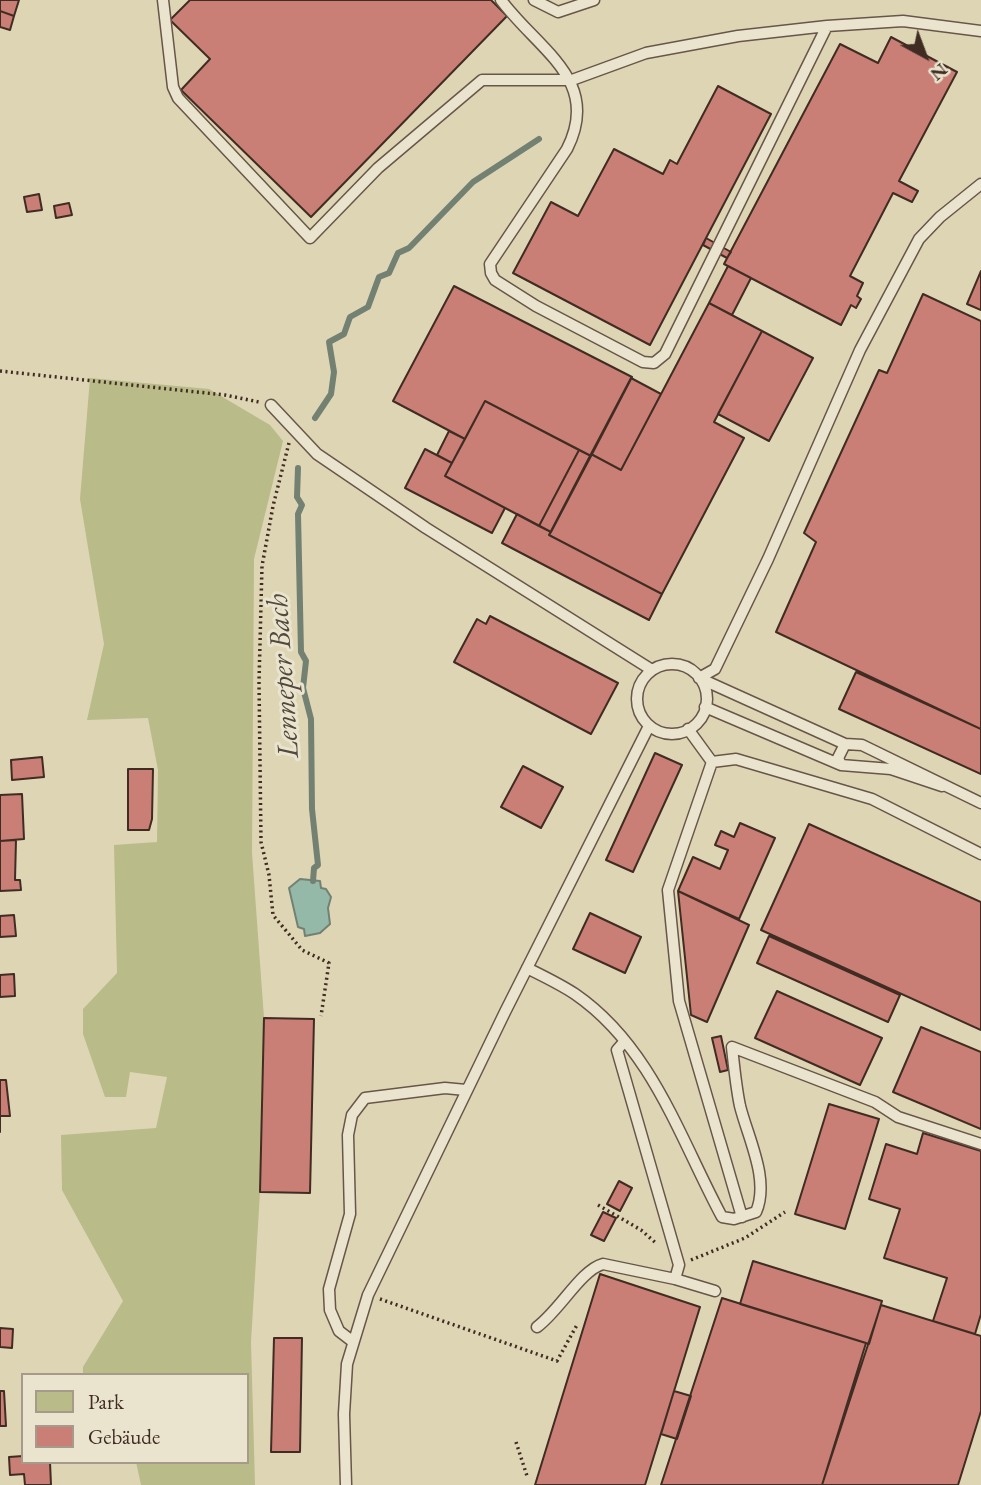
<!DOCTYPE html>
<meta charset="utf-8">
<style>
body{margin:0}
#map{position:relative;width:981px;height:1485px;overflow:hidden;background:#ded5b5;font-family:"EB Garamond",serif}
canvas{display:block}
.legend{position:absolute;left:21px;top:1373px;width:228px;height:91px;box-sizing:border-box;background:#eae4cf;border:2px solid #a69a8a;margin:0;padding:9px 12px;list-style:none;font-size:21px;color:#412c23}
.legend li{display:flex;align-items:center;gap:14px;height:35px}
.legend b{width:35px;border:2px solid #a69a8a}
.north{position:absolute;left:890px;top:21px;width:70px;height:70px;-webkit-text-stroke:5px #eae4cf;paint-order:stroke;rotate:139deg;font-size:19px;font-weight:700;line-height:28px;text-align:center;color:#412c23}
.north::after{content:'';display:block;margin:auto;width:24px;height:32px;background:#412c23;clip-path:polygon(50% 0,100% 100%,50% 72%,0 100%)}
</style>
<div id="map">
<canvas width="981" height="1485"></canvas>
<ul class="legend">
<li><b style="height:19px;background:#b9bb88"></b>Park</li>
<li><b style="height:19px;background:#c97f75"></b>Gebäude</li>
</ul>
<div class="north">N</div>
</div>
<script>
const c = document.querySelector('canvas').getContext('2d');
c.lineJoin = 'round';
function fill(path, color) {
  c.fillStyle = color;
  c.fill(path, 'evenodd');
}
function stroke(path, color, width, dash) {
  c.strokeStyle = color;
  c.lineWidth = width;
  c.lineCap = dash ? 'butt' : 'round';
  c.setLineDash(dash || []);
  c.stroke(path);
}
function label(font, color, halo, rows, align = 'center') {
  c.font = font + ' "EB Garamond",serif';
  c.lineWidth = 6;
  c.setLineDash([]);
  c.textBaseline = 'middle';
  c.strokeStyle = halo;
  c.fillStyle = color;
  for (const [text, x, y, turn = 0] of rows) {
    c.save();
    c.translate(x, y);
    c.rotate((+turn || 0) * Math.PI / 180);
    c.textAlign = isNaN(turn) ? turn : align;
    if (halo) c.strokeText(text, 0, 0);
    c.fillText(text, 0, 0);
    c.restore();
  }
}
fill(new Path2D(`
 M90,378L209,389L270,425L283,441L254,559L252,853L264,1018L260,1192L251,1342L255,1485H141L136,1462H247V1375H83V1367L123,1301L62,1190L61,1135L156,1128L167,1077L130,1072L126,1097H105L83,1034V1009L117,973L114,845L157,842L158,770L148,718L87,720L104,644L80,499Z`), '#b9bb88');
const water = new Path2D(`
 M300,879L320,881L321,888L326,889L331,897L328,908L330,924L320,933L305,936L304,929L298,927L289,888Z`);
fill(water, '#94b9a9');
stroke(water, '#738173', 2);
stroke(new Path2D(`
 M315,418L331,394L334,372L329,342L344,334L350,317L368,307L379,277L389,273L398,253L409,248L473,182L539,139
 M298,468L297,497L302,505L298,514L301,652L306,661L303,688L311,719L312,809L318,865L314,868L313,881`), '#738173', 6);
const building = new Path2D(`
 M0,0H19L14,16L0,11Z
 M190,0H491L507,16L311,217L181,90L210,59L170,20Z
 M0,11L14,16L10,30L0,27Z
 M891,37L957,72L899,181L918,191L912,202L893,193L850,276L863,283L857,296L861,299L856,308L851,305L841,325L724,264L840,44L878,63Z
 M718,86L771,114L650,345L513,273L551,202L578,216L614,149L663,174L670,160L677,164Z
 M39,194L42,210L27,212L24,197Z
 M69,203L72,215L56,218L54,206Z
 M706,238L731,252L727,258L703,245Z
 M728,266L751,278L732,315L709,303Z
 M981,271V310L967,304Z
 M454,286L632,377L591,456L485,401L465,439L393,401Z
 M923,294L981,321V729L776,632L816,542L804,533L879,370L887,373Z
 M709,303L762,331L714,422L744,438L662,594L549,535L591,454L621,470Z
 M762,331L813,358L769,441L718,414Z
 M631,378L661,394L621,470L591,454Z
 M485,401L579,450L539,526L445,476Z
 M449,431L465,439L452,463L437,455Z
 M425,449L452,463L445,476L505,508L492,533L405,488Z
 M579,450L591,456L551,532L539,526Z
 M517,514L551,532L549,535L662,594L649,620L502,543Z
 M490,616L618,683L591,734L454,662L477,619L486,624Z
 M856,672L981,729V774L839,709Z
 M655,753L682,765L633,872L606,860Z
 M42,757L44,777L12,780L11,760Z
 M523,766L563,787L541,828L501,807Z
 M128,769H153L152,819L149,830H128Z
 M22,794L24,839L0,841V795Z
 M740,823L775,838L739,919L678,891L693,857L720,869L728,850L715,845L721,831L734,837Z
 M809,824L981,902V1030L761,930Z
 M16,840L15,880H20L21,890L0,891V841Z
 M678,891L749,925L707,1022L691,1015Z
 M590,913L641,937L625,973L573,949Z
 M14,915L16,936L0,937V916Z
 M769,936L900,995L888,1022L757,963Z
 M14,974L15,996L0,997V975Z
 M777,991L882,1038L860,1085L755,1038Z
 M264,1018L314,1019L310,1193L260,1192Z
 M921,1027L981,1052V1129L893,1092Z
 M721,1036L728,1070L720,1072L712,1038Z
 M0,1080H6L10,1116H0V1132Z
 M829,1104L879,1119L845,1229L795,1214Z
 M923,1133L981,1151V1314L975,1334L933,1321L947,1278L884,1258L900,1209L869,1199L886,1144L917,1154Z
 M619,1181L632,1188L620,1211L607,1204Z
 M603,1212L616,1218L604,1241L591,1235Z
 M753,1261L882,1301L869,1344L740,1304Z
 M600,1274L700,1307L645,1485H535Z
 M722,1298L866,1343L822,1485H661Z
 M881,1305L981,1336V1411L958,1485H822Z
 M0,1328L13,1329L12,1348L0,1347Z
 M274,1338H302L300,1452H271Z
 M0,1391H4L6,1426H0Z
 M674,1391L691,1396L677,1439L661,1434Z
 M23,1456V1462H50L51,1485H25L24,1474L10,1475L9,1457Z`);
fill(building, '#c97f75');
stroke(building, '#412c23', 2);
const service = new Path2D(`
 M163,0L173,87L178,98L310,238L378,168L482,80H572L646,53L738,36L827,26
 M501,0C538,50 602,80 567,149L490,264L491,273L495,280L536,306L643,362L654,363L665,354L827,26L903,21L981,31
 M534,0L558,12L594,0
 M271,405L317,454L426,528L652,670
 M637 699a35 35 0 1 1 70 0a35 35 0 1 1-70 0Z
 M699,678L715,669L768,559L860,350L919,239L940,217L981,184
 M699,678L845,744
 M705,707L841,765
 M688,729L712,762L736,759L872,799L981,854
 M712,762L668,890L679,1001L742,1217
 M942,786L891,769L841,765L838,758L845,744L862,745L981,803
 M527,968C543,976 560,984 575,994C652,1047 680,1139 722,1217L734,1219L756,1212C770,1180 748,1138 740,1106C736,1087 734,1066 732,1047L875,1102L898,1117L981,1144
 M624,1042L617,1050L679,1265L675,1279
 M537,1327C560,1310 581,1270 603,1264L675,1279L715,1291
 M352,1341L339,1331L330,1310L329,1289L350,1214L348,1135L352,1115L365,1098L445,1088L466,1090
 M346,1485L344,1414L347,1364L368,1295L505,1012L649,726`);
stroke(service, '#685648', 13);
stroke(new Path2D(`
 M0,371L225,395L259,402
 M289,443L273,506L262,566L259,682L261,842L269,875L273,915L302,950L329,963L321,1016
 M598,1205L641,1230L657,1244
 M691,1260L745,1238L785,1212
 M380,1299L557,1361L578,1323
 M516,1442L527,1476`), '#412c23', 3.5, [2, 3.5]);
stroke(service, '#eae4cf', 10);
label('italic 30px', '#52483e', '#eae4cf', [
 ["Lenneper Bach",284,676,-94]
]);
</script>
